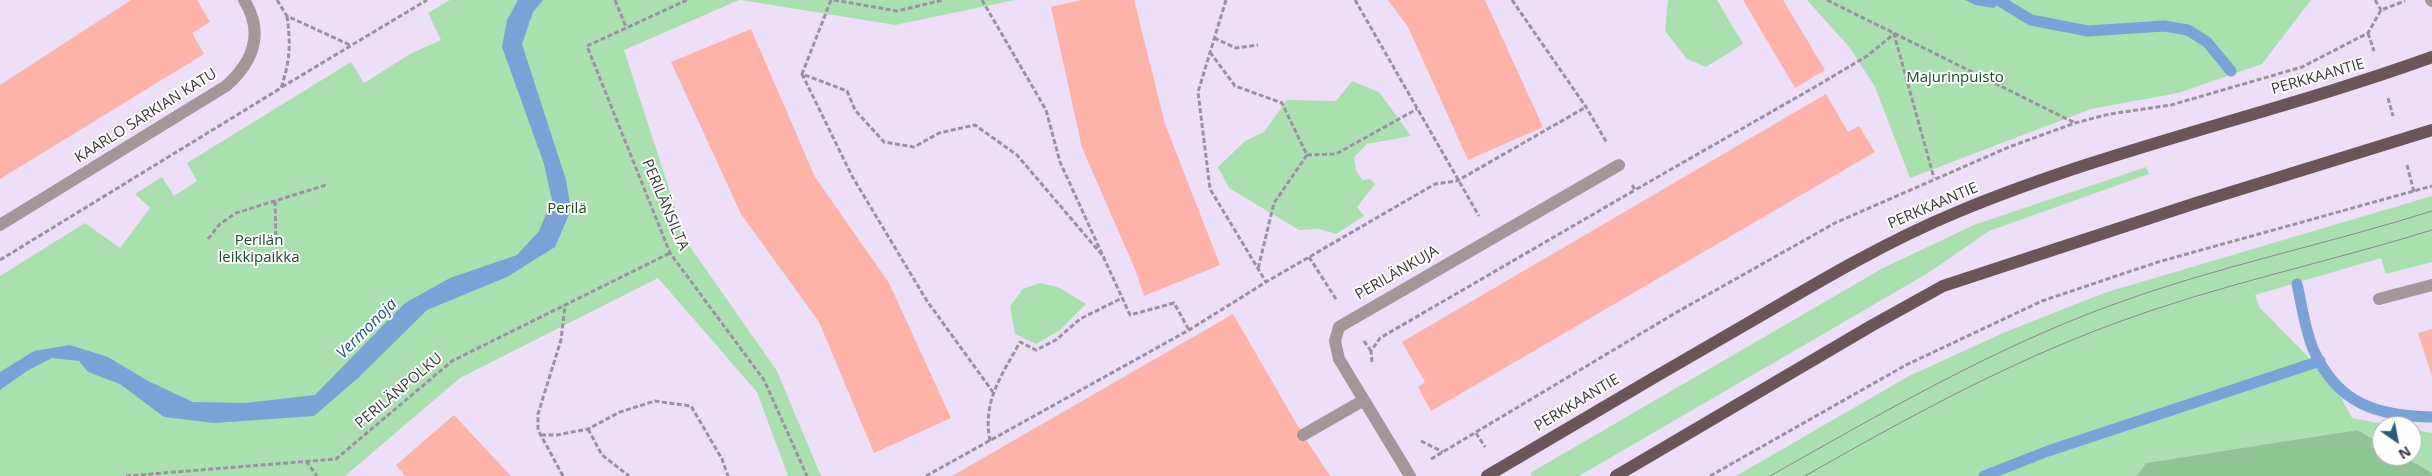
<!DOCTYPE html>
<meta charset="utf-8">
<style>
body{margin:0}
#map{position:relative;width:2432px;height:476px;overflow:hidden;background:#eddff8;font-family:"Open Sans",sans-serif}
canvas{display:block}
.north{position:absolute;left:2372px;top:416px;width:50px;height:50px;box-sizing:border-box;background:#fff;border:1px solid #b0aeb2;border-radius:50%;rotate:147deg;font-size:14px;font-weight:700;line-height:20px;text-align:center;color:#3a353e}
.north::after{content:'';display:block;margin:auto;width:18px;height:22px;background:#2b5c7a;clip-path:polygon(50% 0,100% 100%,50% 72%,0 100%)}
</style>
<div id="map">
<canvas width="2432" height="476"></canvas>
<div class="north">N</div>
</div>
<script>
const c = document.querySelector('canvas').getContext('2d');
c.lineJoin = 'round';
function fill(path, color) {
  c.fillStyle = color;
  c.fill(path, 'evenodd');
}
function stroke(path, color, width, dash) {
  c.strokeStyle = color;
  c.lineWidth = width;
  c.lineCap = dash ? 'butt' : 'round';
  c.setLineDash(dash || []);
  c.stroke(path);
}
function label(font, color, halo, rows, align = 'center') {
  c.font = font + ' "Open Sans",sans-serif';
  c.lineWidth = 4;
  c.setLineDash([]);
  c.textBaseline = 'middle';
  c.strokeStyle = halo;
  c.fillStyle = color;
  for (const [text, x, y, turn = 0] of rows) {
    c.save();
    c.translate(x, y);
    c.rotate((+turn || 0) * Math.PI / 180);
    c.textAlign = isNaN(turn) ? turn : align;
    if (halo) c.strokeText(text, 0, 0);
    c.fillText(text, 0, 0);
    c.restore();
  }
}
fill(new Path2D(`
 M450,0H739L624,50L686,241L777,371L821,476H788L757,392L658,278L460,378L345,476H0V276L85,223L120,248L150,208L135,194L162,177L174,196L197,181L187,163L351,62L364,83L410,54L441,40L428,13Z
 M741,0H1015L895,25Z
 M1668,0H1717L1743,44L1706,67L1687,59L1665,31Z
 M1807,0H2311L2262,64L2178,93L2091,109L1910,178L1875,87L1850,48Z
 M1352,81L1379,92L1411,136L1367,144L1354,157L1356,170L1362,180L1370,179L1375,184L1357,207L1364,216L1336,234L1319,229L1299,230L1229,188L1218,167L1245,141L1264,132L1287,100L1336,101Z
 M2146,167L2149,174L1989,231L1928,273L1579,476H1532L1530,473L1883,268L1974,225Z
 M2432,196V262L2386,274L2381,258L2255,295L2260,308L2333,382L2352,418L2394,426H2382V444L2357,430L2146,463L2137,476H1736L1909,376L2003,333L2104,293Z
 M1040,283L1058,287L1086,304L1060,330L1036,344L1015,334L1010,306L1023,289Z
 M2412,429L2432,433V473L2403,456H2412Z`), '#aae0af');
fill(new Path2D(`
 M2357,430L2382,444V456H2403L2432,473V476H2137L2146,463Z`), '#8fc494');
fill(new Path2D(`
 M518,0H543L533,12L522,44L566,180L571,210L555,247L507,277L427,310L358,378L314,416L214,423L164,417L120,384L88,372L79,361L52,358L27,371L0,390V372L34,351L70,345L108,357L148,381L193,402L245,403L315,395L405,303L450,278L517,255L539,231L552,200L544,164L502,47L507,20Z
 M1965,0H2000L1994,8L1975,5Z`), '#7ba2d6');
stroke(new Path2D(`
 M1998,0L2031,20L2088,31L2164,26L2188,30L2207,42L2231,71
 M2297,284C2302,306 2305,331 2314,351C2338,404 2377,416 2432,417
 M1984,476L2048,451L2320,361`), '#7ba2d6', 11);
fill(new Path2D(`
 M131,0H197L210,22L192,33L204,54L0,179V85Z
 M1081,0H1134L1165,124L1220,265L1144,296L1135,269L1082,148L1051,7Z
 M1388,0H1485L1543,127L1468,160L1408,27Z
 M1743,0H1783L1825,70L1795,88Z
 M751,29L815,177L889,283L951,418L874,453L819,322L741,214L671,62Z
 M1826,94L1848,132L1859,126L1875,152L1431,411L1418,387L1425,382L1402,342Z
 M1233,314L1303,435L1330,476H952Z
 M2432,329V376L2418,333Z
 M454,415L511,476H405L396,465Z`), '#fdb3a9');
stroke(new Path2D(`
 M277,0L287,16L350,45
 M615,0L626,27
 M687,0L587,46L670,253L764,380L807,476
 M831,0L802,74L847,91L855,110L884,142L914,147L939,133L975,125L1017,155L1102,255
 M834,0L897,11L943,0
 M982,0L1046,110L1060,162L1130,315L1174,303L1189,330
 M1226,0L1198,92L1210,189L1266,282
 M1355,0L1479,216
 M1512,0L1586,107L1607,143
 M1827,0L2075,123
 M2375,0L2381,10
 M2368,33L2374,51
 M1214,38L1236,48L1258,45
 M1210,52L1235,86L1282,103L1307,155L1274,203L1258,269
 M802,74L852,176L927,301L993,392
 M282,87L427,0
 M2388,98L2393,116
 M1307,155L1336,154L1417,109
 M2407,165L2414,192
 M1632,185L1635,190L1820,84L1867,56L1894,34L1934,178
 M275,201L276,242
 M208,239L220,224L236,213L326,185
 M1309,257L1336,299
 M0,260L281,88C290,61 291,44 287,16
 M1364,341L1371,351
 M1372,362L1371,351L1380,338L1635,190
 M588,429L602,455L629,476
 M1476,433L1485,447
 M541,435H557L588,429L620,412L655,401L691,406L722,459L728,476
 M990,441C982,401 1002,375 1020,342L1036,350L1056,340L1080,319L1122,298
 M1421,441L1443,452
 M1431,459L1677,312L1835,223L2009,147L2075,123L2110,114L2171,105L2302,67L2368,33L2381,10L2405,1
 M306,461L317,476
 M126,476L336,459L452,361L670,253
 M563,476L538,430V414L561,340L565,306
 M926,476L1189,330L1266,282L1435,184L1457,181L1586,107
 M1710,476L1906,365L2042,301L2158,262L2432,186`), '#9a90a1', 3, [5, 2.5]);
stroke(new Path2D(`
 M2431,0L2432,1
 M0,225L226,86C253,62 265,33 244,0
 M2379,299L2432,285
 M1303,435L1364,400
 M1410,476L1339,359L1335,341L1339,327L1619,165`), '#a49698', 12);
stroke(new Path2D(`
 M1487,476C1578,422 1670,368 1762,315C1825,278 1888,241 1955,213C2110,148 2275,114 2432,57
 M1616,476L1871,326L1943,286L2196,203L2432,130`), '#6c5559', 12);
stroke(new Path2D(`
 M1770,476C1880,414 1990,350 2109,306C2214,267 2325,245 2432,211
 M1805,476C1905,419 2005,364 2113,324C2217,285 2326,263 2432,230`), '#8d8494', 1);
label('15px', '#3a353e', '#fff', [
 ["PERKKAANTIE",2318,77,-16],
 ["KAARLO SARKIAN KATU",146,116,-32],
 ["PERILÄNSILTA",665,205,67],
 ["PERKKAANTIE",1933,206,-23],
 ["PERILÄNKUJA",1397,273,-30],
 ["PERILÄNPOLKU",399,391,-40],
 ["PERKKAANTIE",1577,403,-31]
]);
label('15px', '#144d21', '#fff', [
 ["Majurinpuisto",1955,78],
 ["Perilä",567,209],
 ["Perilän",259,241],
 ["leikkipaikka",259,258]
]);
label('italic 16px', '#1d508f', '#fff', [
 ["Vermonoja",367,329,-45]
]);
</script>
